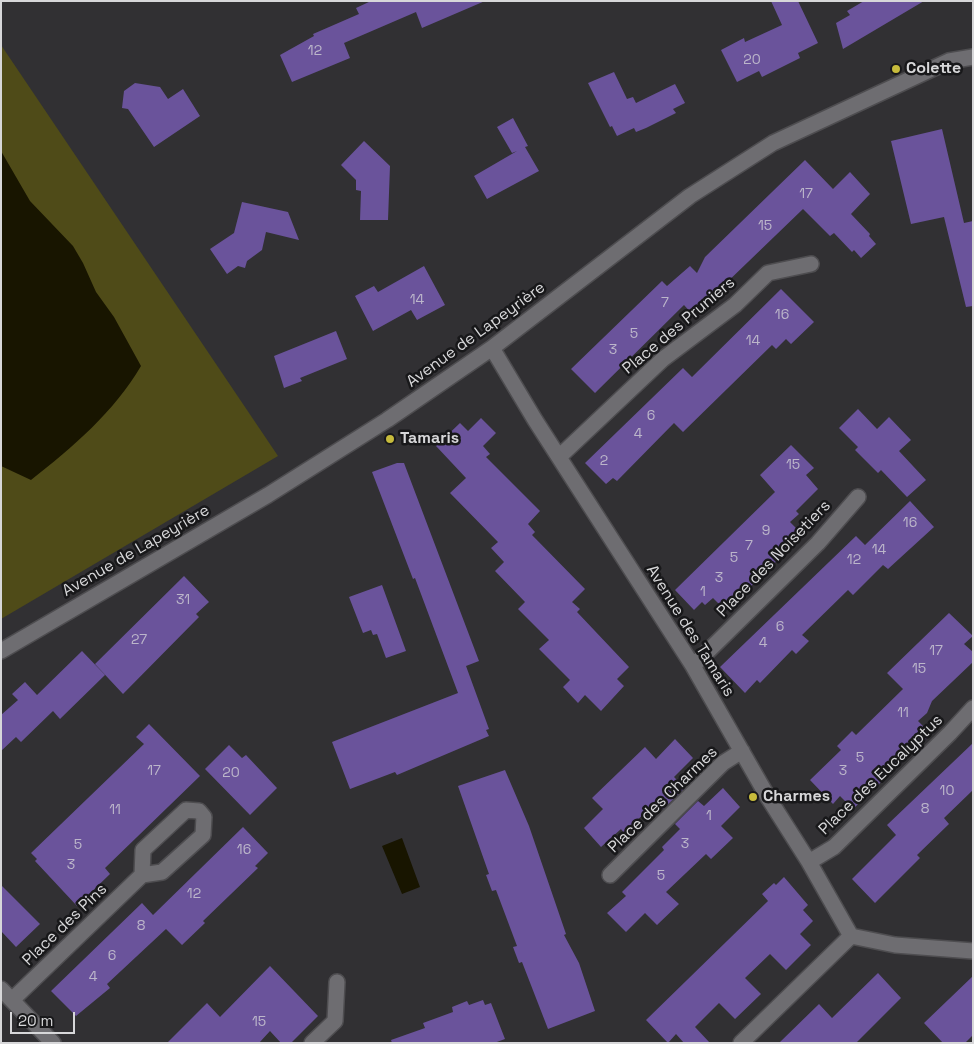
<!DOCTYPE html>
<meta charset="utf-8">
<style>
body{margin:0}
#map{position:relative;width:974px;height:1044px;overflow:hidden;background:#313033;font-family:"Space Grotesk",sans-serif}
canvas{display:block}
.frame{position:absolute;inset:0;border:2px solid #d7d7d9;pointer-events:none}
.scale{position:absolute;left:10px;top:1012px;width:65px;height:22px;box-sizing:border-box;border:2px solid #d7d7d9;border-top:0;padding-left:6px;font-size:15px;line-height:18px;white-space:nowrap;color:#d7d7d9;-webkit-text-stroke:4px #18181a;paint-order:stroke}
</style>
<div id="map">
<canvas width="974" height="1044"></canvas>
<div class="frame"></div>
<div class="scale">20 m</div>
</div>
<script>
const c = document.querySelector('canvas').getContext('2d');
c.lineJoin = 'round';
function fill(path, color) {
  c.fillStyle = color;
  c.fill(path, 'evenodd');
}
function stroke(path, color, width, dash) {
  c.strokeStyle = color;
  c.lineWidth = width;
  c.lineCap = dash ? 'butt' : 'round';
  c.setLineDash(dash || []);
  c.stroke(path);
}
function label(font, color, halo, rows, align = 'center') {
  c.font = font + ' "Space Grotesk",sans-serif';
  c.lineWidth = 5;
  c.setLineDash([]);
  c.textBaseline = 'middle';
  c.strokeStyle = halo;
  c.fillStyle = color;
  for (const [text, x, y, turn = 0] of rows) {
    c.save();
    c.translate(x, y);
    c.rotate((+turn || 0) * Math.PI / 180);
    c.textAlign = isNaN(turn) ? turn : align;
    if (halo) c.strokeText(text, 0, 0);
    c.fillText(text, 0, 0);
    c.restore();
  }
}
fill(new Path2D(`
 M1,45L278,456L1,619Z`), '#4f4b18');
fill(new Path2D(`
 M1,151L30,201L73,246L83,263L96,292L114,317L141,366C114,412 73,447 31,480L1,466Z
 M402,838L420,887L402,894L382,846Z`), '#181500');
fill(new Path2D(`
 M371,1H485L422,28L416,12L344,43L350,58L292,82L280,55L314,36L313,34L359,14L356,8Z
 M771,1H798L818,43L798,53L800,58L762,77L759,71L737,82L721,50L744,38L745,42L782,25Z
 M864,1H924L843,49L836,23L850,15L847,11Z
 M614,72L627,99L633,97L636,103L675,84L685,103L673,109L676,113L646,128L636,132L634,128L617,136L612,126L610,127L588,83Z
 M135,83L160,87L168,99L183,89L200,116L154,147L128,109L122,108L124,91Z
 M513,118L528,146L525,147L539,171L487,199L474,176L517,151L512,153L497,127Z
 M942,129L964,223L973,221V306L966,307L944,217L911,224L891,141Z
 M364,141L390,166L388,220H360L361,191L356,190V180L341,165Z
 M805,160L833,189L850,172L870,194L851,214L870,234L869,236L876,244L861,258L854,250L852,252L834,233L830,236L803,209L693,315L684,305L595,393L571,369L662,281L667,286L690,266L697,273L705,257Z
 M242,202L288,212L299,240L266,232L262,250L247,261L245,268L238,266L227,274L210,249L234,233Z
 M424,266L445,305L417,320L411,310L373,331L355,296L374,286L378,292Z
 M781,289L814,322L791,344L786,339L776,349L772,345L683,432L674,423L617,481L613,478L606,484L585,463L683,368L692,377Z
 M336,331L347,359L300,378L302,381L284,388L274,356Z
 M858,409L877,429L889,417L911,440L899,451L926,480L907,497L881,470L878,473L855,450L858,447L839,428Z
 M481,418L496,433L483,446L490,454L486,457L540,511L528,524L535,532L532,535L585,589L572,602L580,609L577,612L629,667L617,679L624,686L601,711L585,695L578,703L563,687L570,680L539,649L549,640L518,609L525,602L495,571L504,562L491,548L498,542L450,493L466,478L436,446L460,423L468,431Z
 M791,445L814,468L806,475L818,489L796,511L799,514L790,522L803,535L726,611L713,598L705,605L702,602L694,610L675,590L775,492L760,475Z
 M397,463H404L479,661L466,666L489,729L486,730L489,736L397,775L395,772L350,789L332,742L458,693L415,578L413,579L372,472Z
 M910,501L934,527L888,569L883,565L853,595L848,590L802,635L809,641L796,654L792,650L760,683L757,680L745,693L720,667L856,536L865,545Z
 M184,576L209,602L196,614L199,617L123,694L95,664Z
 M382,585L406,651L386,658L377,634L373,635L371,630L363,633L349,597Z
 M949,613L973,636L964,644L973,652V662L932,701L927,713L918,721L931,734L853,809L840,796L833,804L810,780L841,750L837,746L852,731L856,735L903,689L887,673Z
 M82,651L105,675L60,719L53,711L21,742L16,737L1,751V715L18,700L12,694L25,682L37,695Z
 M149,724L200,776L105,868L110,874L77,906L35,861L37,859L31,853L144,744L136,737Z
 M675,739L693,758L674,777L685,788L663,809L656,802L624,833L621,829L601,847L584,828L603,809L592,798L645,747L656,759Z
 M973,743V790L944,818L949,824L917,855L920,858L875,903L852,879L896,835L887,825Z
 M229,745L242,758L246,755L277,788L250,815L205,769Z
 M505,770L529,826L566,934L564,935L579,963L595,1011L548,1029L522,962L519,963L513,947L517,946L496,890L492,891L486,875L489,874L458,786Z
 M723,788L740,807L721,826L733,838L711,859L706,854L666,892L679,904L657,925L645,913L626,932L607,913L626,896L622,892L664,850L662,847L680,829L675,824L698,801L704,806Z
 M243,827L268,853L255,866L258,868L203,921L205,923L182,945L166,929L107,984L110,988L76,1016L51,991L142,903L153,915Z
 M784,877L808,905L803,910L813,921L800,934L811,945L786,970L770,954L745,978L761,994L735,1019L719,1003L695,1027L710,1043H684L676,1034L668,1043L646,1020L768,901L762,894L774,883L776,885Z
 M1,885L40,924L16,947L1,931Z
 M270,966L318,1016L291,1043H281L270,1031L259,1043H167L207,1003L220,1017Z
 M878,973L901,998L856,1043H779L819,1004L832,1018Z
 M973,976V1035L965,1043H943L924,1023Z
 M483,1000L485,1005L491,1003L505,1039L494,1043H392L391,1040L425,1028L423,1023L453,1012L452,1007L467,1001L469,1005Z`), '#6a539b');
const minor = new Path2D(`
 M492,348L535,420L693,666L769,799L809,862L851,936
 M559,457L663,359L735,305L768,273L811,264
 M1,651L268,495L387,420L492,348L690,196L773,143L949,61L973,57
 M693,666L818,543L858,497
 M809,862L834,847L950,733L973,708
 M610,875L723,763L742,751
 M851,936L895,945L973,951
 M1,989L53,1043
 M12,1000L142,875L162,872L203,835L204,817L199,811L186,810L143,850L142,875
 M312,1043L335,1021L337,982
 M741,1043L851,936`);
stroke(minor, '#4e4d50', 18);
stroke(minor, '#6e6d71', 15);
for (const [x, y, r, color] of [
 [896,69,5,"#c7bb3c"],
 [390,439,5,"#c7bb3c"],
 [753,797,5,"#c7bb3c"]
]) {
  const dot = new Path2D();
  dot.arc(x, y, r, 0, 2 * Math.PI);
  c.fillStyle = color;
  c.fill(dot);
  stroke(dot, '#18181a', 2);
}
label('14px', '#bcb6ca', null, [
 ["12",315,51],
 ["20",752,60],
 ["17",806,194],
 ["15",765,226],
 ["14",417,300],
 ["7",665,303],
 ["16",782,315],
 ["5",634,334],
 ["14",753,341],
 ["3",613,350],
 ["6",651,416],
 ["4",638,434],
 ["2",604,461],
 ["15",793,465],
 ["16",910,523],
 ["9",766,531],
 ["7",749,546],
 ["14",879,550],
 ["5",734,558],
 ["12",854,560],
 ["3",719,578],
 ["1",703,592],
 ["31",183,600],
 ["6",780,627],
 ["27",139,640],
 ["4",763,643],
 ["17",936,651],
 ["15",919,669],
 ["11",903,713],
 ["5",860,758],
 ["17",154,771],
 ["3",843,771],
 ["20",231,773],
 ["10",947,791],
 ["8",925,809],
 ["11",115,810],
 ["1",709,816],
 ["3",685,844],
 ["5",78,845],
 ["16",244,850],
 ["3",71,865],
 ["5",661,876],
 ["12",194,894],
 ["8",141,926],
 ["6",112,956],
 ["4",93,977],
 ["15",259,1022]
]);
label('bold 16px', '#d7d7d9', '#18181a', [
 ["Colette",906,69],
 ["Tamaris",400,439],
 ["Charmes",763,797]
], 'left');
label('16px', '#d7d7d9', '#18181a', [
 ["Place des Pruniers",679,326,-40],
 ["Avenue de Lapeyrière",476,335,-36],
 ["Avenue de Lapeyrière",136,551,-30],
 ["Place des Noisetiers",774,559,-46],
 ["Avenue des Tamaris",690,631,58],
 ["Place des Eucalyptus",881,775,-44],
 ["Place des Charmes",663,800,-44],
 ["Place des Pins",65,925,-44]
]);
</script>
